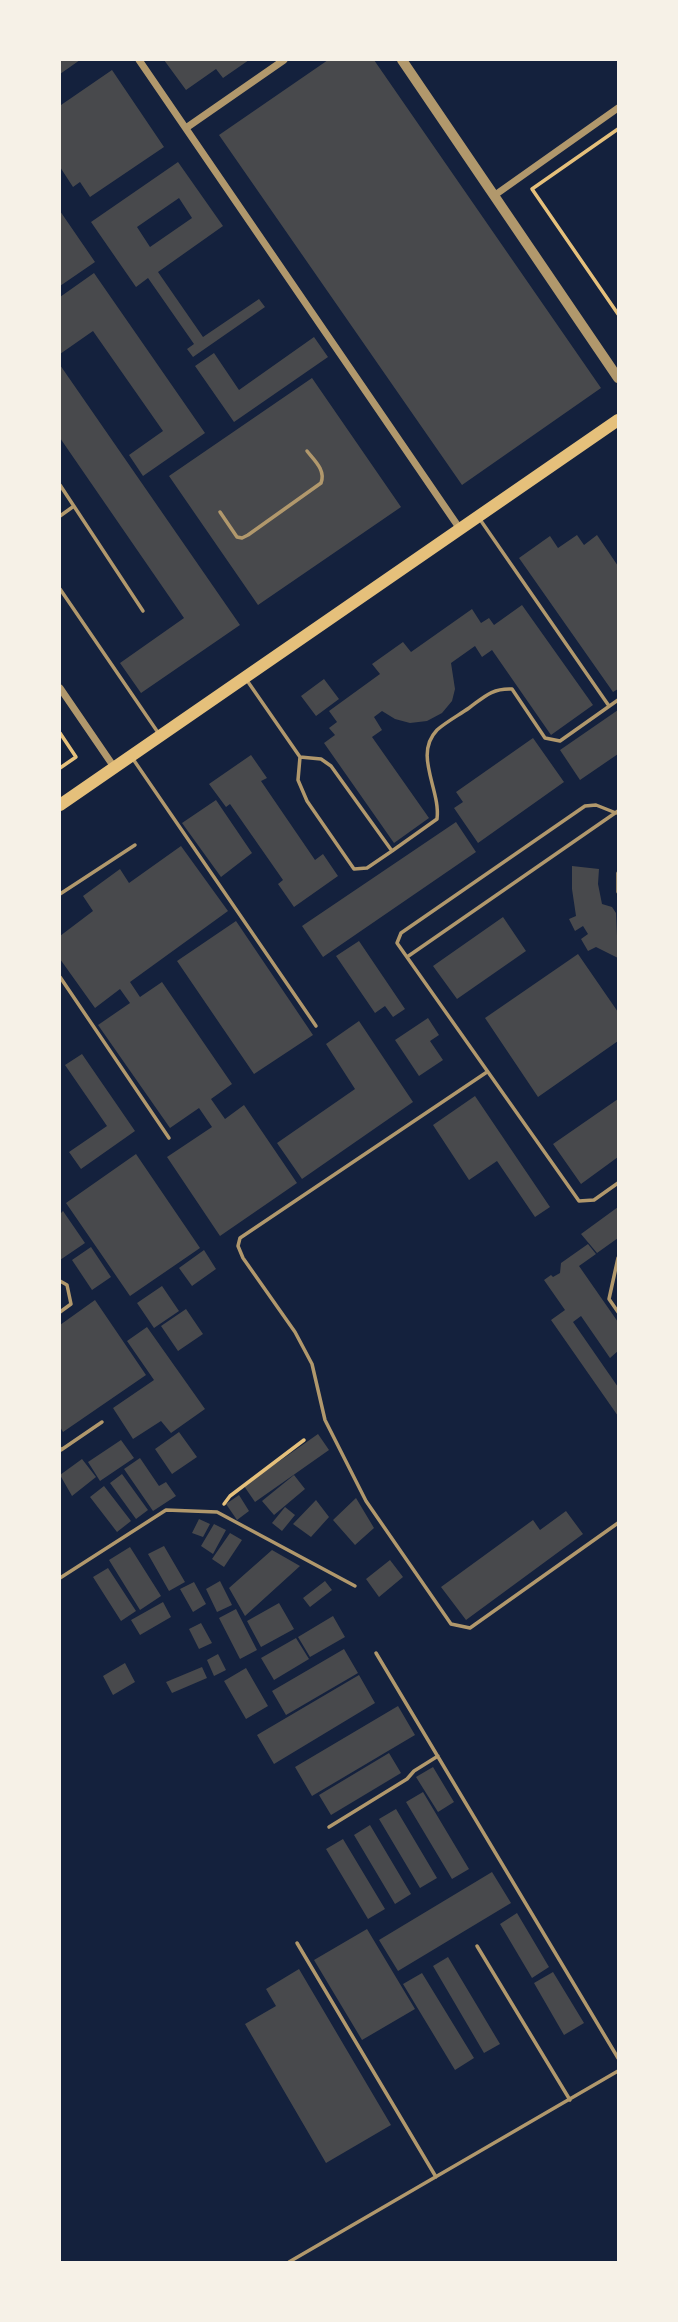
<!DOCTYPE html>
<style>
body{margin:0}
#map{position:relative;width:678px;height:2322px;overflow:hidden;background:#14213d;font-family:Inter,sans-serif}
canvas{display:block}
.frame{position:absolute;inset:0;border:61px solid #f6f1e7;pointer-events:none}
</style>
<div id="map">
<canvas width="678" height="2322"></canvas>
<div class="frame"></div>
</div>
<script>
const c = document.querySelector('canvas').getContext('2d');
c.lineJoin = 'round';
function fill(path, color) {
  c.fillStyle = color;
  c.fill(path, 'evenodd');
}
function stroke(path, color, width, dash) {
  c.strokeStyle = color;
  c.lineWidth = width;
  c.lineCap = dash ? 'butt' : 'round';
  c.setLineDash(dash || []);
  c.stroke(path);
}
fill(new Path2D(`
 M60,60H80L60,74Z
 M164,60H249L223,78L216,69L186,90Z
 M328,60H374L601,388L462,485L219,135Z
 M112,70L164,147L90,197L80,182L73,187L60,167V103L61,105Z
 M178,162L223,226L158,272L203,337L259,299L265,307L193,357L187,349L194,344L148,278L136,287L91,222ZM179,198L192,218L150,247L137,227Z
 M60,211L95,262L60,286Z
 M94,273L205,433L143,476L129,455L163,431L93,331L60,354V297Z
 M314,337L328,357L234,422L195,366L214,353L239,390Z
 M60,365L240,625L141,693L120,663L184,618L60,438Z
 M312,378L401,507L258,605L169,476Z
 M577,535L584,545L597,535L618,566V689L613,692L519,558L550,536L558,548Z
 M522,605L593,705L551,735L492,650L482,657L475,646L451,663L455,689L452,701L442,713L427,721L410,723L395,719L382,711L374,717L382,730L372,737L429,818L394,843L324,743L335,735L329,728L337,722L329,711L380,674L372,664L403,642L411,652L472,609L481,623L489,618L494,625Z
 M324,679L339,699L316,716L301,696Z
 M618,710V754L580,780L560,750Z
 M533,738L564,782L478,843L454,808L463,802L456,792Z
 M251,755L267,778L261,781L315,860L323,854L338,876L294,907L278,884L283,880L230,804L226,807L209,784Z
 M216,800L252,853L221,877L182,823Z
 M456,822L476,852L323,957L302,926Z
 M181,846L228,911L130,982L140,997L162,982L232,1084L211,1099L225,1119L244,1105L297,1183L220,1236L167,1157L212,1127L199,1108L170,1128L98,1025L130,1003L120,989L95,1008L60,959V936L93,911L83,896L120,869L129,883Z
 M572,866L599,869L598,884L602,904L612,907L616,913L618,958L596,947L588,951L581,939L588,934L583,926L575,931L569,919L576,916L572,889Z
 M503,917L526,951L457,999L433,966Z
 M236,921L313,1035L254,1074L177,961Z
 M359,941L405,1009L393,1017L385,1006L375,1013L336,956Z
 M578,954L618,1012V1041L538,1097L485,1018Z
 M428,1018L439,1035L430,1041L443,1060L419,1076L395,1040Z
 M359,1021L413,1102L302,1179L277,1143L355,1089L326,1044Z
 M82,1054L135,1131L81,1169L69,1152L107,1126L65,1065Z
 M475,1096L550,1207L535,1217L497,1161L469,1180L433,1125Z
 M618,1099V1157L581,1184L553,1144Z
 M136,1154L200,1248L130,1296L66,1203Z
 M618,1207V1238L597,1253L581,1234Z
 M63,1211L85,1243L60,1260V1214Z
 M588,1244L596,1254L579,1266L618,1322V1351L610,1358L581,1316L573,1322L618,1387V1416L551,1320L565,1310L544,1280L551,1275L553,1277L560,1273L561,1263Z
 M91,1247L111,1277L92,1290L72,1260Z
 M204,1250L216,1269L192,1286L179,1268Z
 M162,1286L179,1311L154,1328L137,1303Z
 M95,1300L146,1375L63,1432L60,1427V1325Z
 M186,1309L203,1334L178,1351L161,1326Z
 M147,1327L205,1409L171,1433L161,1421L133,1439L113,1408L154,1380L127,1341Z
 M179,1432L197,1457L172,1474L155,1449Z
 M318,1434L329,1450L255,1502L244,1486Z
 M121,1440L134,1458L100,1481L88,1462Z
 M140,1458L159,1486L166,1482L176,1496L153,1511L124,1469Z
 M82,1459L96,1477L72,1496L60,1475Z
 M122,1474L148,1510L136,1519L110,1483Z
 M294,1475L305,1489L274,1515L262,1501Z
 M104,1486L131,1521L117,1532L90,1497Z
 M239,1495L249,1511L237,1520L226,1504Z
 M356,1498L374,1528L355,1545L333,1520Z
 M316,1500L329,1517L311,1537L293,1524Z
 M285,1507L295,1515L282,1531L272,1523Z
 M566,1511L583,1534L466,1620L441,1587L533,1520L540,1530Z
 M199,1519L210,1524L203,1537L192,1533Z
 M214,1524L226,1530L213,1554L201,1546Z
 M230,1533L242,1540L224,1567L212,1559Z
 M164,1546L185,1582L169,1591L148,1554Z
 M130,1547L161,1596L140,1610L109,1560Z
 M272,1550L300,1566L245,1616L229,1588Z
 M390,1560L403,1577L379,1597L366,1579Z
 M108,1568L136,1611L121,1621L93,1577Z
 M220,1581L232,1605L217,1612L206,1589Z
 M325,1581L332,1590L310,1607L303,1598Z
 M194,1582L206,1604L193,1612L180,1589Z
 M163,1602L171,1617L140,1635L131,1620Z
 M279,1603L294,1629L261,1647L247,1621Z
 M236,1609L257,1650L240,1659L219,1618Z
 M333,1616L345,1637L310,1657L298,1637Z
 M201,1623L212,1643L199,1649L189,1629Z
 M296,1638L309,1659L274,1680L261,1658Z
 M344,1649L358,1673L286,1715L272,1691Z
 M218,1654L226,1670L214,1676L207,1660Z
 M125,1663L135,1682L113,1695L103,1676Z
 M202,1667L207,1678L172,1693L166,1682Z
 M246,1668L268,1706L246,1719L224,1681Z
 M359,1675L375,1703L274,1764L257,1735Z
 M398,1706L415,1735L312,1796L295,1767Z
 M389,1753L401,1773L331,1815L319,1795Z
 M433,1767L454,1802L438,1812L416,1777Z
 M423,1792L469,1869L452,1879L406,1802Z
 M396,1809L437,1878L420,1888L379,1819Z
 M370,1825L411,1894L395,1904L354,1835Z
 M343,1839L385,1909L368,1919L326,1849Z
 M492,1872L511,1903L398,1971L379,1940Z
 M517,1913L549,1967L532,1978L500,1924Z
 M367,1929L415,2009L362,2040L314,1960Z
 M448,1957L500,2044L484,2053L433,1966Z
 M299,1969L391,2125L326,2163L245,2024L276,2006L266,1989Z
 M553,1972L584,2023L564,2035L534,1983Z
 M422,1973L474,2058L455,2070L403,1984Z`), '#48494c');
stroke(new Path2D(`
 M618,129L532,189L618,314
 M60,733L76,757L60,768
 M224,1504L230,1496L304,1440`), '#e5c07b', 3.5);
stroke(new Path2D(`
 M60,485L143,611
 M220,512L237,537L242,538L248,535L321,483C326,470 314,460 307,451
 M60,516L74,506
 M479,518L609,706
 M60,589L159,734
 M246,679L300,757L321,759L331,766L392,851L437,819C441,790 413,755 437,730C446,722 459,715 469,708C484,697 492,688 512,689L545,738L560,741L618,700
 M300,757L298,780L307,801L354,869L367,868L392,851
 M133,759L316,1026
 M616,813L596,805L585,806L401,933L397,943L579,1201L594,1200L618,1183
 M618,873V892
 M60,894L135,845
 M407,957L618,811
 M60,977L169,1138
 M487,1072L240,1238L238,1246L243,1258L295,1332L312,1364L325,1420L366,1501L451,1624L470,1628L618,1523
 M618,1258L609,1299L618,1312
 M60,1281L67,1285L71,1304L60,1312
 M60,1448L61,1450L102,1422
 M60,1578L166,1510L217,1512L355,1586
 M376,1653L618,2058
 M329,1827L407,1779L414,1771L438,1756
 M297,1943L436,2177
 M477,1946L570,2100
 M289,2262L618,2071`), '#b1986c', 3.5);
stroke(new Path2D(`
 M139,60L460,529
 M186,128L284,60
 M495,195L618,108
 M60,688L114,767`), '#b1986c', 7);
stroke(new Path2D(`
 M402,60L618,378`), '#b1986c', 10);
stroke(new Path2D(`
 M60,805L618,420`), '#e5c07b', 12);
</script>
